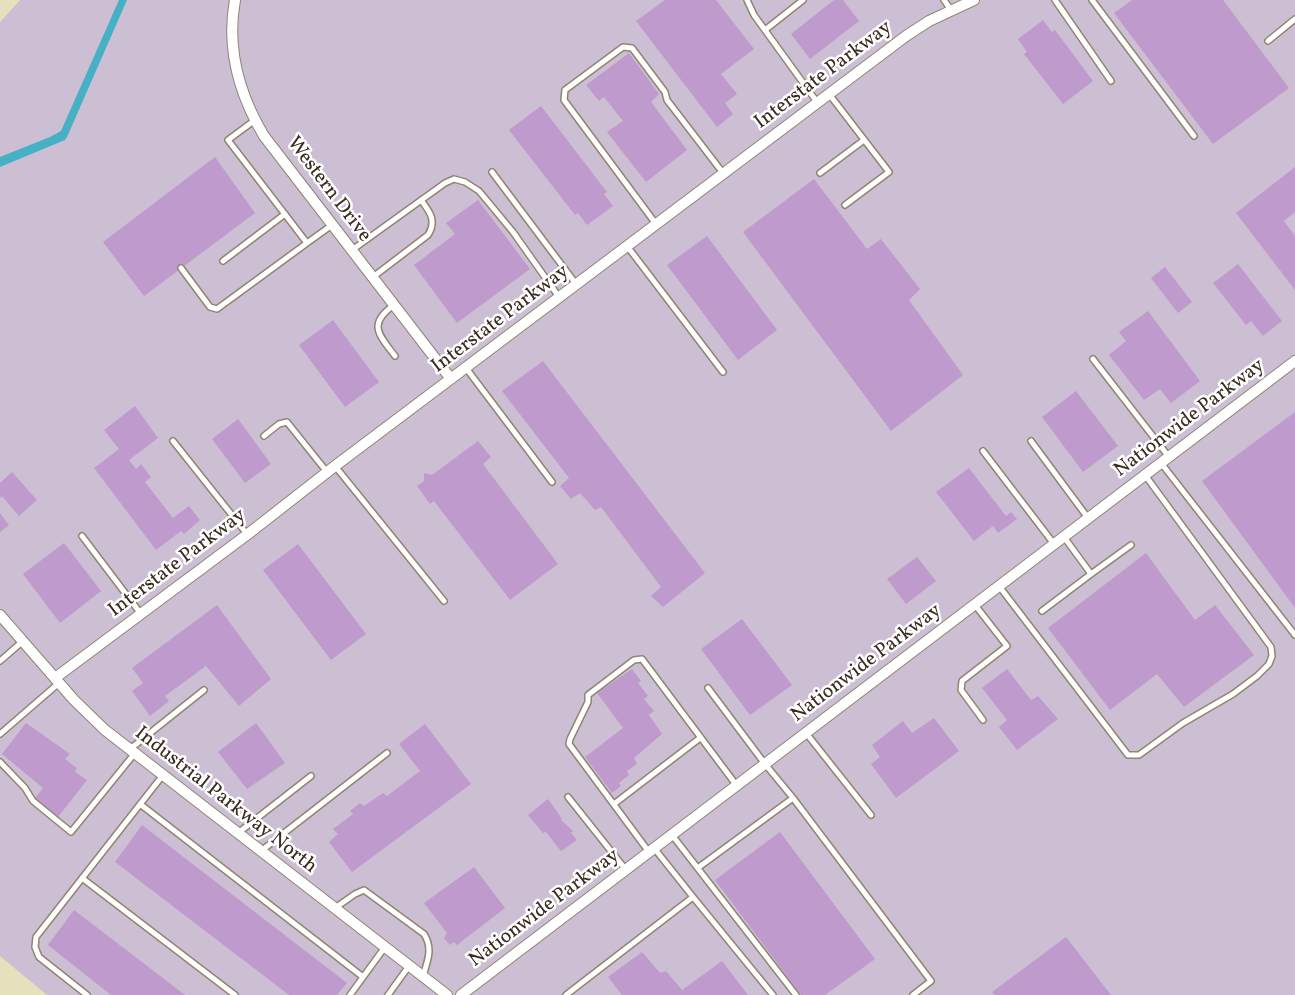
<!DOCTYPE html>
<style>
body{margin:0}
canvas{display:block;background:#e7e0bd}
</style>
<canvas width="1295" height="995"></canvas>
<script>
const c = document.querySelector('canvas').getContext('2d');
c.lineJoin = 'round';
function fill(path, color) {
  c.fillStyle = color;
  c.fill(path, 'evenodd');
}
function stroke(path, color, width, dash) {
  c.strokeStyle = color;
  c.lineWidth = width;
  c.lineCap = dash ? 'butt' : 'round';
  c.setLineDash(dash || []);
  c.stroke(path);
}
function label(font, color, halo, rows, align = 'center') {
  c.font = font + ' Vollkorn,serif';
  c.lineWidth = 5;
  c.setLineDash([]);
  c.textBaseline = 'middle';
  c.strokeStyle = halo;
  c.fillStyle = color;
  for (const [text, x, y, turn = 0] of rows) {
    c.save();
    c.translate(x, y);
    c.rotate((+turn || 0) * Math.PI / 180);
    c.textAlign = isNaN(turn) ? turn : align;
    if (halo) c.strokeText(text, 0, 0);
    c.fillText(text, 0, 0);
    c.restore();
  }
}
fill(new Path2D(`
 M20,0H1295V995H47L0,956V22Z`), '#ccbfd4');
fill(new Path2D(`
 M119,0H127L67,137L65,140L0,167V157L50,137L61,131Z`), '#46b0c4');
fill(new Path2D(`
 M665,0H716L754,49L721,74L737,94L725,103L733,114L717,127L636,21Z
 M834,0H843L859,21L810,59L791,34Z
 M1132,0H1223L1289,88L1213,144L1114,13Z
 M1043,20L1052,32L1055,30L1093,81L1063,104L1024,54L1027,52L1018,39Z
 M629,53L659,94L651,102L687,150L646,182L607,132L623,121L604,97L599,101L586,85Z
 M541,106L607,192L604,194L613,206L587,225L578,213L575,215L509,130Z
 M215,157L255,213L144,296L103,242Z
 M1295,167V212L1284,221L1295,236V290L1236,213Z
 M814,179L867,249L881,239L920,289L909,300L963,375L891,431L743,232Z
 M478,200L530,269L457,323L414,265L455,234L446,223Z
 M707,236L777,330L738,360L667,265Z
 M1238,264L1282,321L1263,336L1251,321L1246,325L1213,283Z
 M1165,267L1192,302L1178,313L1151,278Z
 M1148,311L1200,381L1171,403L1160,389L1144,400L1109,355L1126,341L1119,332Z
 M333,320L379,382L345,407L299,345Z
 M543,361L705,573L663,607L651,596L661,587L601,507L595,510L580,493L571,499L560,486L569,478L502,391Z
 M1076,391L1118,446L1083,472L1042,417Z
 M135,406L158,438L129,460L136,469L141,464L151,477L145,482L173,518L189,506L200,520L184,534L181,531L156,550L94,468L119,449L104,430Z
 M1295,412V608L1202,481Z
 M238,419L271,464L245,483L212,439Z
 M478,441L491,457L483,464L558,564L510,600L434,501L430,504L417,486L424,481V473L432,475Z
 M969,468L1006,516L1011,512L1017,519L998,533L993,526L974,541L936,492Z
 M12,472L37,500L19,516L2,496L0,498V483Z
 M0,513L9,525L0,532Z
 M64,543L101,591L60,623L23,574Z
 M298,544L366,634L331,660L263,570Z
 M1146,553L1195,620L1215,605L1254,655L1184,707L1157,674L1110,710L1048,628Z
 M917,557L936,581L906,604L887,579Z
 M217,605L271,679L239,706L206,666L165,696L169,701L150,716L132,691L143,683L132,668Z
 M742,619L792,685L750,715L701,649Z
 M632,669L641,681L638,683L648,696L644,699L654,711L649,715L662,734L634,758L637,764L627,771L629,775L619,783L621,786L612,793L585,757L623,728L597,693Z
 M1007,669L1031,700L1038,696L1058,719L1017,750L999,727L1007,720L982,688Z
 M934,718L959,751L896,798L871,764L880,757L872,745L903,721L912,733Z
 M26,723L70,754L65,759L77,768L75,772L87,780L58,817L35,798L43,788L2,754Z
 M256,723L285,763L247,789L218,752Z
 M425,724L471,784L352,872L329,842L338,834L333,829L353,814L350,811L360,803L364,806L383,793L387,796L420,771L399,744Z
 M548,799L562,819L561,820L573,831L571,833L577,840L561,851L546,832L543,833L528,815Z
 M142,825L347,983L337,995H289L115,862Z
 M780,832L875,959L825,995H801L715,880Z
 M474,867L505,908L457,945L454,942L450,945L444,938L447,933L424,903Z
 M74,910L185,995H111L48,945Z
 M1066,937L1111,995H995L992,992Z
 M642,952L660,973L666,971L682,990L722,961L748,995H622L608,977Z`), '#bf9acd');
const service = new Path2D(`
 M747,0L754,15L817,102
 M944,0L951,10
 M1055,0L1111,81
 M1092,0L1194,136
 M765,30L803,0
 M1268,41L1295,19
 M829,94L889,172L845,205
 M255,120L228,140L307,243L332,225
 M492,172L576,284
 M820,173L864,140
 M656,224L564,100L565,90L623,47L632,48L665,92L667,100L723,173
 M627,246L723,372
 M352,250L445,183L454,179L465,182L479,191L513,232L559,297
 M223,261L285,214
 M181,268L210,307L217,309L307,243
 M373,277L428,235C437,221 430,212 421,200
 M394,305C367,324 379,335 395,356
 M1093,359L1169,457
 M466,368L552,482
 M264,436L279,424L287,422L327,472
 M173,441L247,534
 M1031,441L1088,518
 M983,451L1054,544
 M1161,463L1295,635
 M335,466L444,601
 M82,536L141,614
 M1091,574L1131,545
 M999,586L1128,755H1139L1183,723L1233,694L1257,676L1269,664L1272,656L1271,647L1145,475
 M975,605L1007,646L962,681L961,690L983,720
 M1042,611L1091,574L1064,537
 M0,661L23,641
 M708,688L765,764L793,798L931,981L913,995
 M806,733L871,815
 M0,734L59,683
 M130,749L204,690
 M0,762L25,788L33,801L71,832L135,753
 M568,797L626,870
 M140,804L363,977
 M614,804L700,738
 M238,833L311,776
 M672,835L796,995
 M261,851L387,753
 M649,852L569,744L570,739L588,702V695L634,660L642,659L737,786
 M699,867L793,798
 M82,878L235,995
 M693,897L773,995
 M335,908L355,894L364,890L424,934C433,948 428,960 423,976
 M87,995L39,957L35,947L36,937L163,775
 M350,995L385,947
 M388,995L409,966
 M566,995L693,897L654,848`);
const minor = new Path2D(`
 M235,0C226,49 239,94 264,136L451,379
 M0,615L74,700L105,730L447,995
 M55,678L248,534L335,466L906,36L929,21L974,0
 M461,995L1295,361`);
stroke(service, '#91856e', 8);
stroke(minor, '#91856e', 12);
stroke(service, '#fff', 5);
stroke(minor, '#fff', 10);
label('20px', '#3b2a1e', '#fff', [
 ["Interstate Parkway",824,76,-37],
 ["Western Drive",328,190,53],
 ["Interstate Parkway",501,320,-37],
 ["Nationwide Parkway",1190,419,-37],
 ["Interstate Parkway",178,564,-37],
 ["Nationwide Parkway",867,664,-37],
 ["Industrial Parkway North",225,801,38],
 ["Nationwide Parkway",545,909,-37]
]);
</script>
